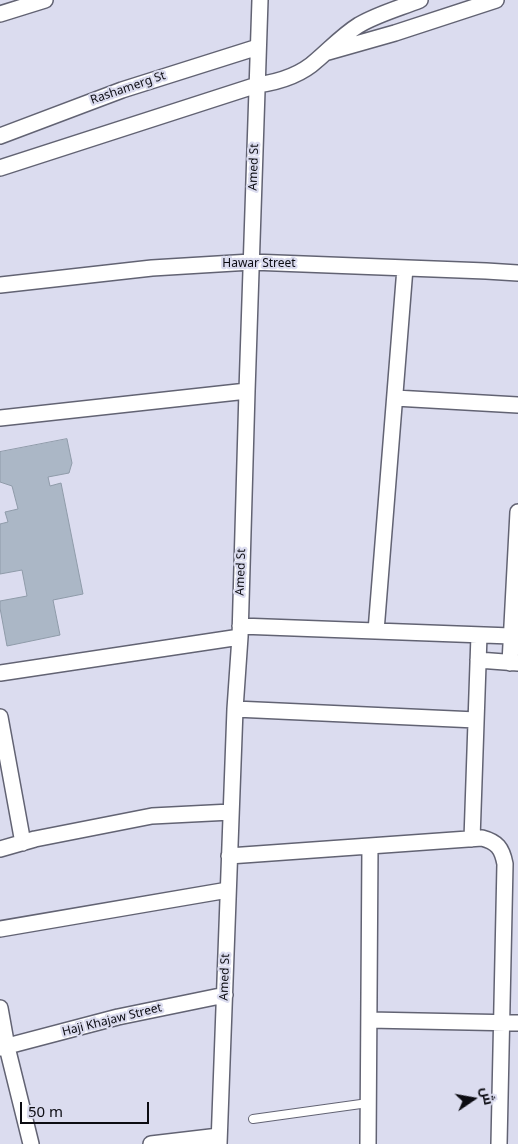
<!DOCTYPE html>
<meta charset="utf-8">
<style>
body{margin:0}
#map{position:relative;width:518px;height:1144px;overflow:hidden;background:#dbdcef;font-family:"Noto Sans",Cairo,sans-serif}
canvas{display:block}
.north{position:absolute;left:448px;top:1074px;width:50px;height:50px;-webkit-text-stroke:4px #dbdcef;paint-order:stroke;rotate:78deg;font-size:14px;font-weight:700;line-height:20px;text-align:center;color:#0c0c12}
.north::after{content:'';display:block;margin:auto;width:18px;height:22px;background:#0c0c12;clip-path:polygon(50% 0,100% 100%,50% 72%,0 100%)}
.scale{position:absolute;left:20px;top:1102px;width:129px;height:22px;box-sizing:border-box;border:2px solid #0c0c12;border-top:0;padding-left:6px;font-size:15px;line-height:18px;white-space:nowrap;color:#0c0c12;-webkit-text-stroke:4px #dbdcef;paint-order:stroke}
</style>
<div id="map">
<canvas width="518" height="1144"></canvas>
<div class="north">ش</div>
<div class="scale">50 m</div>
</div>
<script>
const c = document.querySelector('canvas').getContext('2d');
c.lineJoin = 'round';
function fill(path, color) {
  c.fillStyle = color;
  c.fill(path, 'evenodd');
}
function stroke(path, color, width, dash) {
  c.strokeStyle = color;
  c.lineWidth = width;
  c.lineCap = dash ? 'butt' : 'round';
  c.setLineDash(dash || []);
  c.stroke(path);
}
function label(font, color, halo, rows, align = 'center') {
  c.font = font + ' "Noto Sans",sans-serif';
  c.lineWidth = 4.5;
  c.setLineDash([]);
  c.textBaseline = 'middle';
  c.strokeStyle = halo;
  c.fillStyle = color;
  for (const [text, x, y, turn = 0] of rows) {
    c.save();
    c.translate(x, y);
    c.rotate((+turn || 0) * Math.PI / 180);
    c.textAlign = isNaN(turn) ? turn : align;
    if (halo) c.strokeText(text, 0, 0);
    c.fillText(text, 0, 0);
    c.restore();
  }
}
const building = new Path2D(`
 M67,439L72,463L69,473L48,477L50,486L61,483L83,594L53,600L60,635L7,646L0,608V601L27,596L22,570L0,574V524L8,522L5,512L18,509L12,486L0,482V452Z`);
fill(building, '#abb7c6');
stroke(building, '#8f9ba9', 1);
const lane = new Path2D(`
 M253,1119L368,1103`);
const street = new Path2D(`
 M0,14L45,0
 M328,52L395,33L496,0
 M0,136L122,90L258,47
 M0,168L257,85C279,82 300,76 317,60C331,48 343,35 359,25C378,14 400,8 420,0
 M0,285L152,268L251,262L486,271L518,273
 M395,398L518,405
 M0,418L247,391
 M240,626L511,636
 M376,631L405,268
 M478,660L518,663
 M510,663L518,512
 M0,673L240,637
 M235,709L476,720
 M0,717L23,843
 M472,839L479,635
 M0,849L35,839L152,816L231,812
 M229,856L482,838C497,842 502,848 505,864L499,1144
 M0,929L228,890
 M0,1008L7,1047L31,1144
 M369,1020L518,1023
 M0,1048L118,1017L225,995
 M151,1144L219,1136
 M219,1144L235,709L240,637L247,391L260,0
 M368,1144L370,846`);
stroke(lane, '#626373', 10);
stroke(street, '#626373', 18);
stroke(lane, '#fff', 8);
stroke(street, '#fff', 15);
label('12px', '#0c0c12', '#dbdcef', [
 ["Rashamerg St",128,88,-19],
 ["Amed St",254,167,-88],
 ["Hawar Street",259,264],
 ["Amed St",241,572,-88],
 ["Amed St",225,977,-88],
 ["‌Haji Khajaw Street",112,1020,-14]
]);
</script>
